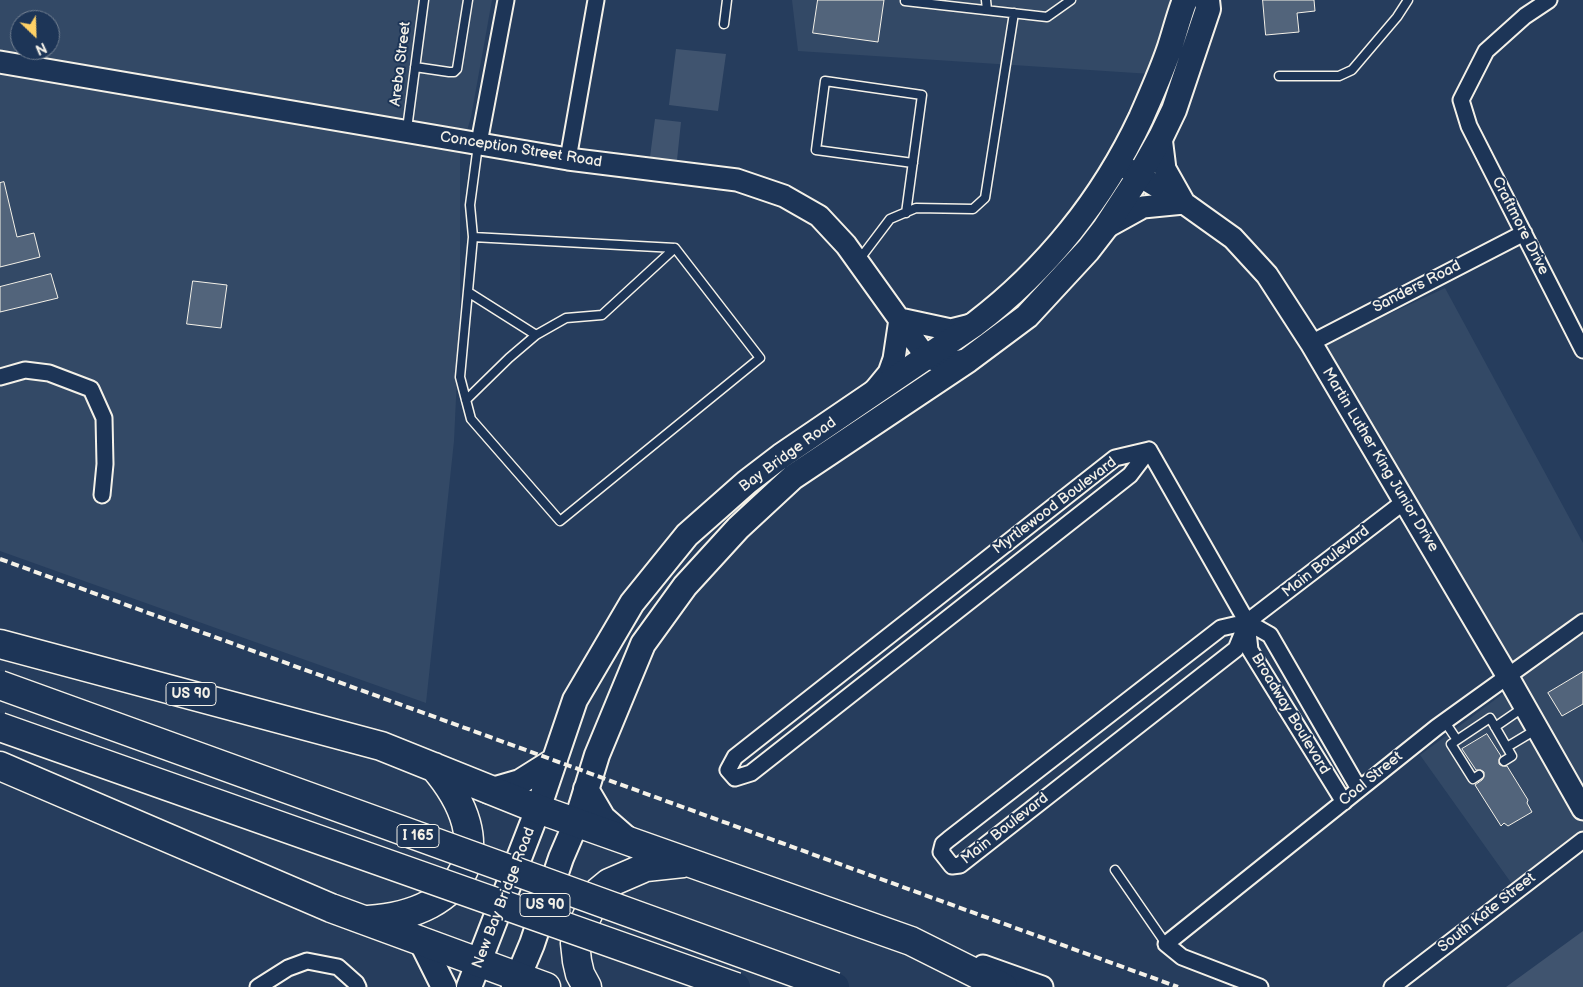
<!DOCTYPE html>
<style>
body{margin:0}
#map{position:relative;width:1583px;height:987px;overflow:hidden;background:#263d5d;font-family:"Balsamiq Sans",sans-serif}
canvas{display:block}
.north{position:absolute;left:10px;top:10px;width:50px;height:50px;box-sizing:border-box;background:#1d3557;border:1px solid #738091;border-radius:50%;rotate:156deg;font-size:14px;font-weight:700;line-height:20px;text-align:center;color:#f4f1e8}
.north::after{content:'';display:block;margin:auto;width:18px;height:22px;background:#ffd166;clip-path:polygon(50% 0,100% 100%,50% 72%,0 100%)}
</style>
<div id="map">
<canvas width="1583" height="987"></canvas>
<div class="north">N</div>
</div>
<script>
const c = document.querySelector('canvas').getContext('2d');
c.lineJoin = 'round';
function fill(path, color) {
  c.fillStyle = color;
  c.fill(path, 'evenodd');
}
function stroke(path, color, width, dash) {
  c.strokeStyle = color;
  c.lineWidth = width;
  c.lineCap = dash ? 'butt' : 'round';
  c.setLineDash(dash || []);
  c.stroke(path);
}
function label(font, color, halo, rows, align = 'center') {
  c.font = font + ' "Balsamiq Sans",sans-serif';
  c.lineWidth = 4;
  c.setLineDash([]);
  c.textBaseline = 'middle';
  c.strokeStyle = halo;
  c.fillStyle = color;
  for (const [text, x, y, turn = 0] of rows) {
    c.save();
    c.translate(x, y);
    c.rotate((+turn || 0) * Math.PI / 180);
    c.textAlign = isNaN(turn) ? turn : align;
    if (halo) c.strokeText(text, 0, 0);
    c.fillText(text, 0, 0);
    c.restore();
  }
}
fill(new Path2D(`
 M0,0H492L471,117L460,155V311L454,441L426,703L0,551ZM20,20H50V50H20Z
 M792,0H1175L1151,74L798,51Z
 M1445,288L1583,543V830L1512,884L1420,755L1523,679L1325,344Z`), '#334966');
fill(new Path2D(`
 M676,49L726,54L718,111L669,105Z
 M655,119L681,122L677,160L650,157Z
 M1583,931V987H1506Z`), '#40546f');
const building = new Path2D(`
 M818,0H884L878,42L813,33Z
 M1263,0H1314L1315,11L1297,13L1299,32L1266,35Z
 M4,182L17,237L34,233L40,257L0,267V183Z
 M51,274L58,298L0,312V287Z
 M193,281L227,285L221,328L187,324Z
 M1583,672V704L1562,716L1548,693Z
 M1487,734L1501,756L1499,759V764L1502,766H1507L1528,800L1527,803L1532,812L1508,826L1504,823L1501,826L1475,785L1482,780L1484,777V772L1481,770H1476L1462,749Z`);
fill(building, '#52647b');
stroke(building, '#f4f1e8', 1);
const lane = new Path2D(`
 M986,0L987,10
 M905,1L1047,17L1071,0
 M724,24L727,0
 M415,67L449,72H454L457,69L468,0
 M1279,76H1339L1352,70L1397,17L1408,0
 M407,129L424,0
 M906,213L922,95L825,81L816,150L913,163
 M473,237L460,377L471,419L560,521L760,358L675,248L473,237L470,205L478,145
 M859,260L890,219L916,208L973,209L985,198L1014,13
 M468,292L536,335
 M466,400L509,358L536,335L566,318L602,315L675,248
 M1445,722L1457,740
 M1495,727L1524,707
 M1507,747L1537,729
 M1479,775L1473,779L1451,744L1490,718L1512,756L1504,761
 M1115,870L1166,944`);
const street = new Path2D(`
 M1549,0L1525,16L1486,51L1461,100L1469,126L1583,350
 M479,143L506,0
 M568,159L596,0
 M1311,343L1524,233
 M0,377L25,370L49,373L91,389L104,418L105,464L102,495
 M1149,450L1130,475L751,773L735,778L728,770L735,757L1115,458Z
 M1149,450L1247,622L1250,650L1344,802
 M1247,622L1236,649L960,865L952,866L941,852L943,844L949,839L1221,628L1247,622L1405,501
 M1247,622L1270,635L1359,789
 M258,987L288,968L307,961L338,967L356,983L358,987
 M1260,987L1182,957L1166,944L1437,727L1583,622
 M1392,987L1583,840`);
const secondary = new Path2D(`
 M0,62L568,159L737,180L784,196L819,216L846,245L927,358L945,363L968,360
 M1161,137L1165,169L1183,201
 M1118,163L1184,203L1233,238L1267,275L1311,343L1508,677L1583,809
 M1105,228L1143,207L1184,203
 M875,390L889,373L894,359L900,319L951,330L975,324
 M983,966L1042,987`);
const primary = new Path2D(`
 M586,789L603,818L627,839
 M489,791L520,782L555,760
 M421,941L444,987
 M469,987L538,809L575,700L632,603L687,535L747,482L781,456L975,324C1046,270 1103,199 1141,118C1151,95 1162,71 1170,47C1175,32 1179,15 1185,0
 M514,987L532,944L561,858L576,823L597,755L643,644L685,586L738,528L793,477L968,360L1027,316L1088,250L1105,228L1139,176L1161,137L1174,110L1208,9L1207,0`);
const highway = new Path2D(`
 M0,644L381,746L538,809L911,941L1003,987
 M0,766L331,908L546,987
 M368,920C468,913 501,845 434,767
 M587,987L580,974L577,961L575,943L598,892L609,883L646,867L683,863`);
stroke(lane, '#f4f1e8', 11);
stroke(street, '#f4f1e8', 19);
stroke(secondary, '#f4f1e8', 25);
stroke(primary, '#f4f1e8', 28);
stroke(highway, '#f4f1e8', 31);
stroke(lane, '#1d3557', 8);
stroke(street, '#1d3557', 15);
stroke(secondary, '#1d3557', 21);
stroke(primary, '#1d3557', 24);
stroke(highway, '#1d3557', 28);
stroke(new Path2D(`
 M0,559L1178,987`), '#f4f1e8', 4, [8, 4]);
const highwayBridge = new Path2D(`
 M0,685L835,987
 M0,727L736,987`);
stroke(highwayBridge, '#f4f1e8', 31, []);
stroke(highwayBridge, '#1d3557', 28);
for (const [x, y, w] of [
 [191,694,50],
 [418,836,42],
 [545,905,50]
]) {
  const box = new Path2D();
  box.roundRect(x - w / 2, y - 11.5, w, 23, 4);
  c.fillStyle = '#1d3557';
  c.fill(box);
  stroke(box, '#f4f1e8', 1);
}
label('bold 14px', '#f4f1e8', null, [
 ["US 90",191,694],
 ["I 165",418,836],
 ["US 90",545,905]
]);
label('15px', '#f4f1e8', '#1d3557', [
 ["Areba Street",401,64,-83],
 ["Conception Street Road",521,150,9],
 ["Craftmore Drive",1520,226,63],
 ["Sanders Road",1417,287,-27],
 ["Bay Bridge Road",788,455,-36],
 ["Martin Luther King Junior Drive",1380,460,59],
 ["Myrtlewood Boulevard",1055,506,-37],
 ["Main Boulevard",1326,562,-38],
 ["Broadway Boulevard",1290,714,59],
 ["Coal Street",1371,779,-39],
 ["Main Boulevard",1005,829,-38],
 ["New Bay Bridge Road",504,898,-69],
 ["South Kate Street",1487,913,-38]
]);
</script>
